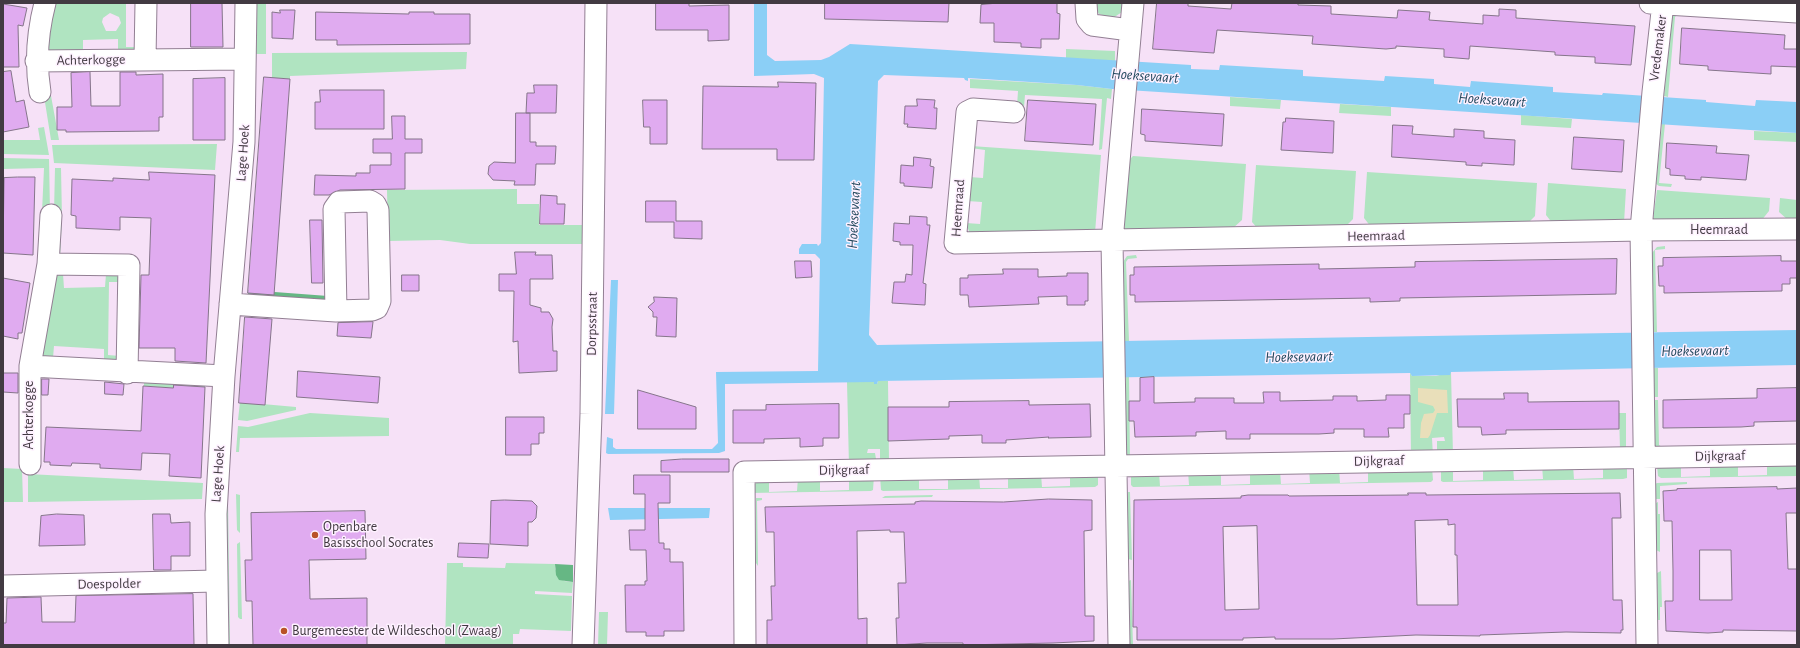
<!DOCTYPE html>
<style>
body{margin:0}
#map{position:relative;width:1800px;height:648px;overflow:hidden;background:#f6e1f7;font-family:"Alegreya Sans",sans-serif}
canvas{display:block}
.frame{position:absolute;inset:0;border:4px solid #423a42;pointer-events:none}
</style>
<div id="map">
<canvas width="1800" height="648"></canvas>
<div class="frame"></div>
</div>
<script>
const c = document.querySelector('canvas').getContext('2d');
c.lineJoin = 'round';
function fill(path, color) {
  c.fillStyle = color;
  c.fill(path, 'evenodd');
}
function stroke(path, color, width, dash) {
  c.strokeStyle = color;
  c.lineWidth = width;
  c.lineCap = dash ? 'butt' : 'round';
  c.setLineDash(dash || []);
  c.stroke(path);
}
function label(font, color, halo, rows, align = 'center') {
  c.font = font + ' "Alegreya Sans",sans-serif';
  c.lineWidth = 3;
  c.setLineDash([]);
  c.textBaseline = 'middle';
  c.strokeStyle = halo;
  c.fillStyle = color;
  for (const [text, x, y, turn = 0] of rows) {
    c.save();
    c.translate(x, y);
    c.rotate((+turn || 0) * Math.PI / 180);
    c.textAlign = isNaN(turn) ? turn : align;
    if (halo) c.strokeText(text, 0, 0);
    c.fillText(text, 0, 0);
    c.restore();
  }
}
fill(new Path2D(`
 M54,3H126V47H137V51L118,50V39L83,40V52C74,52 62,54 54,52C36,48 51,14 54,3ZM110,13L119,17L121,23L116,31H106L102,22L103,18Z
 M252,3H266V54H253Z
 M1092,3H1126L1122,12L1113,18L1099,14Z
 M1678,14L1675,17L1668,97L1664,96L1672,15Z
 M1066,49L1115,51V61L1066,58Z
 M467,52L466,69L290,76V79L272,78V53Z
 M46,68L59,140H51L44,96Z
 M970,79L1077,85L1112,89L1111,99L1107,98L1102,149L1099,150L1102,99L1025,95L1024,107L1017,106L1018,91L970,88Z
 M1230,97L1281,100L1280,109L1230,106Z
 M1340,104L1391,107V116L1339,113Z
 M1521,115L1572,119L1571,128L1521,125Z
 M1662,124H1665L1659,183L1672,184L1671,187L1659,186L1656,184Z
 M44,127L49,155L3,154V140H40L38,128Z
 M1754,131L1797,133V142L1754,140Z
 M217,144L215,170L54,163L52,145Z
 M971,146L1101,155L1095,233L970,234L966,223L980,224L982,202L967,201L969,177L983,178L985,150L971,148Z
 M1133,156L1246,164L1242,220L1232,229L1127,230L1124,228L1130,159Z
 M3,158L49,159L50,212H42L44,168L3,169Z
 M1256,165L1356,171L1353,219L1344,228L1258,229L1252,222Z
 M55,168H61L62,218L60,259L54,212Z
 M1367,172L1537,183L1535,216L1526,225L1371,227L1364,218Z
 M1548,183L1626,189L1624,223L1553,224L1546,215Z
 M517,189V204H539V225H582V244H470L440,240L388,241L387,190Z
 M1657,190L1770,198L1769,211L1761,221H1655L1653,219Z
 M1780,198L1797,200V222L1788,220L1779,212Z
 M1665,246V249L1655,250L1657,332H1653L1652,253L1657,247Z
 M1136,255L1137,258L1128,259L1126,262L1129,341H1125L1123,262L1127,256Z
 M59,274H63L64,288L105,287L106,274L119,275V282H109L108,355L120,356V361H104V349L54,346L53,358H45L41,353L54,277Z
 M1653,368H1658V397H1654Z
 M1451,372L1453,455L1437,456V441H1445L1444,437L1432,438L1433,456H1411L1410,373L1412,376H1436Z
 M1126,377H1129L1130,459L1126,456Z
 M144,381L205,384V390L144,386Z
 M878,381H888L889,461L880,465V449H868L867,453H875L877,465L849,466L847,382H874L877,384Z
 M1654,400H1658L1659,445L1664,448L1655,447Z
 M240,402L296,407V410L247,421L238,420Z
 M310,413L389,418V436L240,438L239,452H236L238,426L248,427Z
 M1619,413H1626V451L1620,449Z
 M1767,461H1797V476L1661,478L1658,476L1657,466L1681,463V477L1710,476V462H1738V476L1767,475Z
 M1603,464L1627,465V478L1623,479L1443,482L1441,481V467H1453V481L1483,480V466H1513L1514,480L1543,479L1542,465H1573L1574,479L1603,478Z
 M1432,467L1433,480L1431,482L1133,487L1131,485V474L1159,472L1160,486L1189,485L1188,471H1221V485L1250,484V470H1280L1281,484L1310,483L1309,469H1339L1340,483L1368,482V468Z
 M3,468L22,469L23,502H3Z
 M1070,473L1098,474V485L1095,487L883,491L881,490L880,476H919V489H948V475H979L980,488H1008V474H1041L1042,487L1070,486Z
 M28,474L203,483L202,499L28,502Z
 M874,476L873,490L871,491L750,493L756,482L769,478V492L797,491L798,478L820,477V491L849,490V477Z
 M1687,482V484L1660,486V499H1655V484L1657,483Z
 M1128,492H1130L1132,560L1128,559Z
 M236,494L240,495V533L237,530Z
 M933,495L932,497L882,498L885,496Z
 M756,498H762V500L757,501L758,566L756,563Z
 M223,501H228L230,645H224Z
 M1658,502V514H1660V552L1656,550V503Z
 M240,542L242,619H240L238,617L237,544Z
 M447,563H463V567L505,568L506,563L555,564V569L564,581L573,582L572,593L535,591V594L572,596L571,631L520,629L519,634H513V645H445Z
 M1661,571L1662,607H1660V620H1658L1657,573Z
 M1131,580L1133,645L1129,644L1128,581Z
 M599,612H608L607,645H598Z`), '#b0e4c1');
fill(new Path2D(`
 M248,290L328,296L327,300L248,296Z
 M555,564L573,565V582L559,580L556,575Z`), '#66b784');
fill(new Path2D(`
 M1418,388L1447,390L1448,413H1437L1430,435L1428,438H1420L1421,423L1424,414L1433,413L1435,410L1433,406L1418,402Z`), '#e9dfba');
fill(new Path2D(`
 M754,3H767V55L775,61L821,60L829,57L850,44L1191,65V69L1219,70L1220,65L1303,70V76L1384,81L1385,76L1434,79V84L1470,87L1471,81L1553,87V92L1602,95L1603,93L1706,100V102L1755,106L1756,100L1797,102V133L1112,89L1077,85L968,78V81L965,80L964,78L884,75L878,81L869,335L877,345L1797,330V365L1451,372L1450,375L1412,376L1410,373L878,381L877,384H874V382L725,384V451L719,453L608,454L606,453L607,437L613,439V447L616,449H712L718,443L716,372L818,371L820,259L815,254H799V249L802,244H817L818,246L821,243L824,78L814,74L754,76Z
 M611,280H618L614,414H605Z
 M608,508H710L709,518L610,520Z`), '#8bcff6');
const building = new Path2D(`
 M191,3H222L223,47H191Z
 M656,3H689V6L729,5V40L708,41V30H656Z
 M825,3H949L948,22L825,19Z
 M998,3H1057V13L1060,14L1059,39H1041V48L1021,47V43L994,42V23H980L981,5Z
 M1157,3H1188V6L1231,9L1232,3H1298V5L1331,6V14L1397,18L1398,10L1430,12L1429,20L1483,24V15L1499,16V9L1516,10V18L1635,26L1631,65L1595,63V57L1555,55V52L1470,46L1469,59L1444,57V49L1396,46V48L1386,49L1312,44L1313,36L1217,30L1214,53L1153,49Z
 M3,4L27,8L23,26L18,25L19,67H3Z
 M280,10H295L293,39L272,38V12L280,13Z
 M316,12L409,14V12H434V14H470V44L337,45V40H316Z
 M1682,28L1785,35L1784,49H1797V67L1771,66V74L1708,70V66L1680,64Z
 M11,71L16,102L24,100L29,127L3,132V72Z
 M90,72L91,106H120V72H136V75L163,74V117H159V131L66,132V130H57V107H72L71,73Z
 M264,77L290,79L274,295L248,293Z
 M225,78V140H193V79Z
 M778,82L816,83L814,160H777V149H702L703,86L778,87Z
 M534,85H557L556,113H526L527,93H534Z
 M320,90H384V129H315V102H320Z
 M917,99L935,100L934,108H937L936,129L907,127L908,124H904L905,106H917Z
 M643,100H667V144H650V127H644Z
 M1028,100L1096,104L1093,145L1025,141Z
 M1142,109L1224,114L1222,146L1145,141V135L1141,134Z
 M516,113H530V142H536V146H556L555,164H536L535,185H514L515,181L493,180L488,174L489,166L494,162L515,163Z
 M392,116H405V139H422V153H405V189L340,190L329,195H314L315,175L356,176V173H370V165H391V153H373V139H392Z
 M1286,118L1334,121L1333,153L1281,150L1283,122H1285Z
 M1393,125L1413,126L1412,134L1454,137V129L1484,131V138L1515,140L1514,165L1482,163V166L1466,165V162L1392,157Z
 M1574,137L1624,140L1622,172L1572,169Z
 M1667,143L1717,146L1716,153L1749,155L1746,180L1701,177V180L1685,179V176L1670,175V169L1666,168Z
 M914,157L931,159L930,166L934,167L932,188L904,186V183H900L901,165L913,166Z
 M149,172L215,175L206,363L175,361V348H139L141,275H149L151,218L120,217V230L76,228V216L71,215L72,179L113,181V178L149,180Z
 M18,177H35L33,255L3,253L4,178Z
 M541,195L557,196V204H565L564,224H540Z
 M646,201H676V221H702V239L674,238V222H646Z
 M910,216L927,217V225H930L923,283L926,284L925,305L892,303L894,282H905L906,274L912,275L913,245H900V242L893,241L894,223L909,224Z
 M310,220H322L323,283H312Z
 M515,252H536L535,255H552L553,279H530V305L541,308V312H549L553,319L552,327L553,351H557V371L519,373L518,341L513,342L514,291H499V274H516Z
 M1781,256V261H1797V278H1790V284H1782V291L1664,293V286H1659L1658,266H1663V258Z
 M1617,259L1616,294L1400,298V301L1370,302V298L1135,302V295H1130V275H1134V267L1319,264V269L1415,267V262Z
 M795,261H811L812,277L796,278Z
 M1003,269H1038V277L1067,276V273H1088V301H1085V305H1067V296L1038,297L1039,304L969,307L968,295H960V278H968V275L1003,274Z
 M402,275H419V291H402Z
 M3,278L30,283L22,333H18V339L3,336Z
 M654,297L677,298L676,337L656,336L657,317H653V312L648,307L654,302Z
 M245,317L272,319L265,405L239,403Z
 M373,322L371,338L337,336L338,323Z
 M298,371L380,377L378,403L297,397Z
 M3,373H18V393L3,392Z
 M1154,377V403L1195,402V398H1234V403H1264L1263,392H1280V401L1333,400V396H1357V401L1386,400V395H1410V414H1404V428H1388L1389,437H1364V429H1334V433L1319,434H1250V439H1226V431L1196,432V436H1189L1135,437L1134,421H1129V401H1140V378Z
 M42,379H49L48,395H42Z
 M105,382L124,384L123,395L105,394Z
 M174,385L205,387L201,478L169,476L170,454L142,453L141,470L100,468V464L72,463L71,466L50,465V462H44L46,427L141,431L143,386L173,388Z
 M1797,388V421L1754,422V426L1741,427L1663,428V400L1757,398V389Z
 M638,390L696,407V429H638Z
 M1504,393H1528V402L1619,401V429L1506,430V434L1482,435L1481,427H1458L1457,399H1504Z
 M1029,401V405L1090,404L1091,437L1048,438L1049,437L1006,440V443H982V435L949,436V439L888,441V407H949V402Z
 M839,404V438H823V446L800,447V438L764,439V443H733V410H766V405Z
 M506,417H544V433H539V444H531V455H506Z
 M682,459H729V472H661V461Z
 M634,475H670V503H658L659,543H664V549H670V562H683L684,631H664V636H646V632H626L625,585H645V581H647L646,550H630L629,530H645V494H634Z
 M1777,487V489L1797,488V513H1786L1788,569H1797V631L1723,630V632L1708,633L1666,631L1665,601H1673V571L1672,521H1664L1663,491L1677,490V489ZM1700,550H1731L1732,600H1700Z
 M1408,493H1426V495L1620,493L1621,518H1612L1613,600H1622L1623,630H1621V633L1566,632L1480,635V636L1416,635L1333,639H1275V637L1243,638V640H1137V627H1133L1134,500L1241,498V496L1248,495H1288L1289,496L1408,495ZM1448,520V525L1455,524V555H1457L1458,605H1417L1415,521ZM1257,526L1259,609L1225,610L1223,527Z
 M1049,499L1092,500V530L1084,531L1085,616H1094V641L1053,643L963,645V643H927L897,645L896,618H899L898,583H906L904,532H890V530L857,531L858,619L867,618V645H767V620H772L771,586H775L774,532H766L765,507L915,504V502L921,501L1003,502Z
 M505,500L532,501L537,506L536,518L532,522H528V546L490,544L491,501Z
 M365,511L366,559L309,560L310,599L367,598V645H253L252,601H246L245,560H252L251,513Z
 M57,514L84,515L85,545L39,546L41,516Z
 M153,514H170L171,523L190,522V556H171V570H154Z
 M459,543L489,544L488,558L458,557Z
 M193,594L194,645H3V623H6L7,598L41,597L42,622H75L76,596Z`);
fill(building, '#e0abf0');
stroke(building, '#85758a', 1);
const minor = new Path2D(`
 M1086,3L1087,19L1092,25L1130,30
 M1650,3L1797,12
 M145,59L146,3
 M36,61L245,59
 M40,92C35,61 37,34 45,3
 M1014,112L973,109L967,112L955,243L1641,230L1797,229
 M48,264L129,265L127,373
 M230,304L336,311L372,310L377,308L380,301L378,210L375,204L370,201L339,202L334,209L336,311
 M30,366L224,376
 M30,464V366L48,264L51,215
 M3,586L216,581
 M218,645L216,514L224,376L244,142L246,3
 M583,645L591,414L596,3
 M745,645L744,472L1797,455
 M1119,645L1112,241L1133,3
 M1647,645L1641,230L1653,92L1663,3`);
stroke(minor, '#927f93', 23);
stroke(minor, '#fff', 21);
for (const [x, y, r, color] of [
 [315,535,4,"#b95227"],
 [284,631,4,"#b95227"]
]) {
  const dot = new Path2D();
  dot.arc(x, y, r, 0, 2 * Math.PI);
  c.fillStyle = color;
  c.fill(dot);
  stroke(dot, '#fef1ff', 1.5);
}
label('14px', '#423a42', '#fef1ff', [
 ["Vredemaker",1658,48,-83],
 ["Achterkogge",91,60,-1],
 ["Lage Hoek",243,153,-86],
 ["Heemraad",958,208,-86],
 ["Heemraad",1719,230],
 ["Heemraad",1376,236,-1],
 ["Dorpsstraat",592,324,-89],
 ["Achterkogge",29,415,-90],
 ["Dijkgraaf",1720,456,-1],
 ["Dijkgraaf",1379,461,-1],
 ["Dijkgraaf",844,470,-1],
 ["Lage Hoek",218,474,-86],
 ["Doespolder",109,584,-1]
]);
label('14px', '#423a42', '#fef1ff', [
 ["Openbare",323,527],
 ["Basisschool Socrates",323,543],
 ["Burgemeester de Wildeschool (Zwaag)",292,631]
], 'left');
label('italic 15px', '#23495e', '#fef1ff', [
 ["Hoeksevaart",1145,76,4],
 ["Hoeksevaart",1492,100,4],
 ["Hoeksevaart",854,215,-87],
 ["Hoeksevaart",1695,351,-1],
 ["Hoeksevaart",1299,357,-1]
]);
</script>
